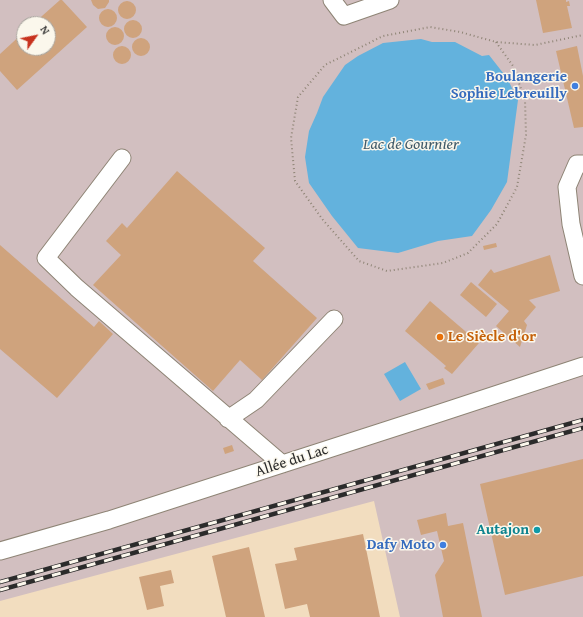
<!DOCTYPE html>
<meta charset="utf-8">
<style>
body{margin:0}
#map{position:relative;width:583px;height:617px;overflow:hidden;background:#f2ddbf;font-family:"Gentium Book Plus",serif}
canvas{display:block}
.north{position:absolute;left:16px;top:16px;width:40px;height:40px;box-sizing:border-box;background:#fbf7ec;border:1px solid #a8a59f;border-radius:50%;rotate:57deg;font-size:11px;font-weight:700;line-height:16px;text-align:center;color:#2b2b2b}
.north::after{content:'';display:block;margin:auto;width:14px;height:18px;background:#c8321e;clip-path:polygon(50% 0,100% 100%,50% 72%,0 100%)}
</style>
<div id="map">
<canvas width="583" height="617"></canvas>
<div class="north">N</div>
</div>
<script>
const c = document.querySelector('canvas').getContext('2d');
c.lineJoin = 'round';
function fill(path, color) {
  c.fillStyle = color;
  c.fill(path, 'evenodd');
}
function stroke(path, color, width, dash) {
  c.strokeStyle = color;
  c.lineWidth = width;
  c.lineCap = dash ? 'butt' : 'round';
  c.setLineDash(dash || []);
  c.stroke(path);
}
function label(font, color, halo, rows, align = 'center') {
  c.font = font + ' "Gentium Book Plus",serif';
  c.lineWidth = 3;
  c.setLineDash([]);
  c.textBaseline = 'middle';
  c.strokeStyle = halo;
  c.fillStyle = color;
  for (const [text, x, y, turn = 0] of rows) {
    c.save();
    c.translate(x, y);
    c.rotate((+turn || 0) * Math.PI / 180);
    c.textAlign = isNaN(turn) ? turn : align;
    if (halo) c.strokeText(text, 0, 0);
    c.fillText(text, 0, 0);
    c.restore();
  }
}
fill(new Path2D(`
 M0,0H583V617H400L374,501L0,601ZM24,24H48V48H24Z`), '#d2bfc0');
fill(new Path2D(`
 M421,39L432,42H455L482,56L489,55L507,78L518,100L507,182L491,210L472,236L438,241L398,253L358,248L332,216L309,183L305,157L309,131L317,113L323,97L345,65L358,56L383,43Z
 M405,362L421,389L400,401L384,374Z`), '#63b2dd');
fill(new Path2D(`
 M60,0H62L87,27L17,90L0,71V54L24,32V48H48V24H33Z
 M91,0H109V2L105,8L98,9L93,5Z
 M536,0H566V2L569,1L570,6H567L572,28L543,33Z
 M118 10a9 9 0 1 1 18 0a9 9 0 1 1-18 0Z
 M99 18a9 9 0 1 1 18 0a9 9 0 1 1-18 0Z
 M124 29a9 9 0 1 1 18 0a9 9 0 1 1-18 0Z
 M106 36a9 9 0 1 1 18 0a9 9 0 1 1-18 0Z
 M132 47a9 9 0 1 1 18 0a9 9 0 1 1-18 0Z
 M577,46L583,76V127L574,128L556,51Z
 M113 55a9 9 0 1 1 18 0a9 9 0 1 1-18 0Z
 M177,171L265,248L253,261L317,318L262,380L240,360L213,391L93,285L121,255L106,241L122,223L127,228Z
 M496,243L497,247L484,250L483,246Z
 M0,245L94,327L99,321L113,334L57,398L0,349Z
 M550,255L560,291L529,300L536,307L524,321L527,325L520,347L496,326L509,311L478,285L491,269L494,273Z
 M471,282L497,304L486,317L460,295Z
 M430,301L479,343L452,374L444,368L446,366L405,331Z
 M443,378L445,384L429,390L426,384Z
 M232,445L234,451L225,454L223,448Z
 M583,459V576L505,595L480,484Z
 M446,513L448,526L463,523L482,617H443L435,575L444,561L437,531L421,535L417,520Z
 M363,534L380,617H310L307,604L285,609L275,564L297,560L294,548Z
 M249,547L265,617H226L212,556Z
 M171,570L174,583L160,586L164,606L147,610L139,577Z`), '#cfa37d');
const minor = new Path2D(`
 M332,0L344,16L390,0
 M122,158L46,258L77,288L282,464
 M583,164H577L567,187L571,224L583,276
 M228,419L256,400L334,319
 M0,551L109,520L440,413L583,366`);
stroke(minor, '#8e8475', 19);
stroke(new Path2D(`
 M496,42L513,66L525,100L526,135L517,187L497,224L468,253L443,263L387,271L359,261L323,220L295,181L291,138L298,97L325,65L383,36L430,27L460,32L496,42L535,45L583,35`), '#8e8475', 2, [1, 3]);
stroke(minor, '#fff', 17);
const rail = new Path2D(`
 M0,582L583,420
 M0,590L583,428`);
stroke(rail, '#2b2b2b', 4.5);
stroke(rail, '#fbf7ec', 3, [9]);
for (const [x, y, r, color] of [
 [575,86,4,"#3f7fe0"],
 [440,337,4,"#e8710a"],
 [537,530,4,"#0f9aa8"],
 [443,545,4,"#3f7fe0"]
]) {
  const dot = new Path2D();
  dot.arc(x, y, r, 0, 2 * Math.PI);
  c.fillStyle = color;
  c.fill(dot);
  stroke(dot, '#fbf7ec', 1.5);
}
label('bold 15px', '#366cbe', '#fbf7ec', [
 ["Boulangerie",567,77],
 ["Sophie Lebreuilly",567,94],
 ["Dafy Moto",435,545]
], 'right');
label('bold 15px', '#c56008', '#fbf7ec', [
 ["Le Siècle d'or",448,337]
], 'left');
label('15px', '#2b2b2b', '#fbf7ec', [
 ["Allée du Lac",292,461,-18]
]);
label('bold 15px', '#0d838f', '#fbf7ec', [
 ["Autajon",529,530]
], 'right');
label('italic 16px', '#3f5a69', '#fbf7ec', [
 ["Lac de Gournier",411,145]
]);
</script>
